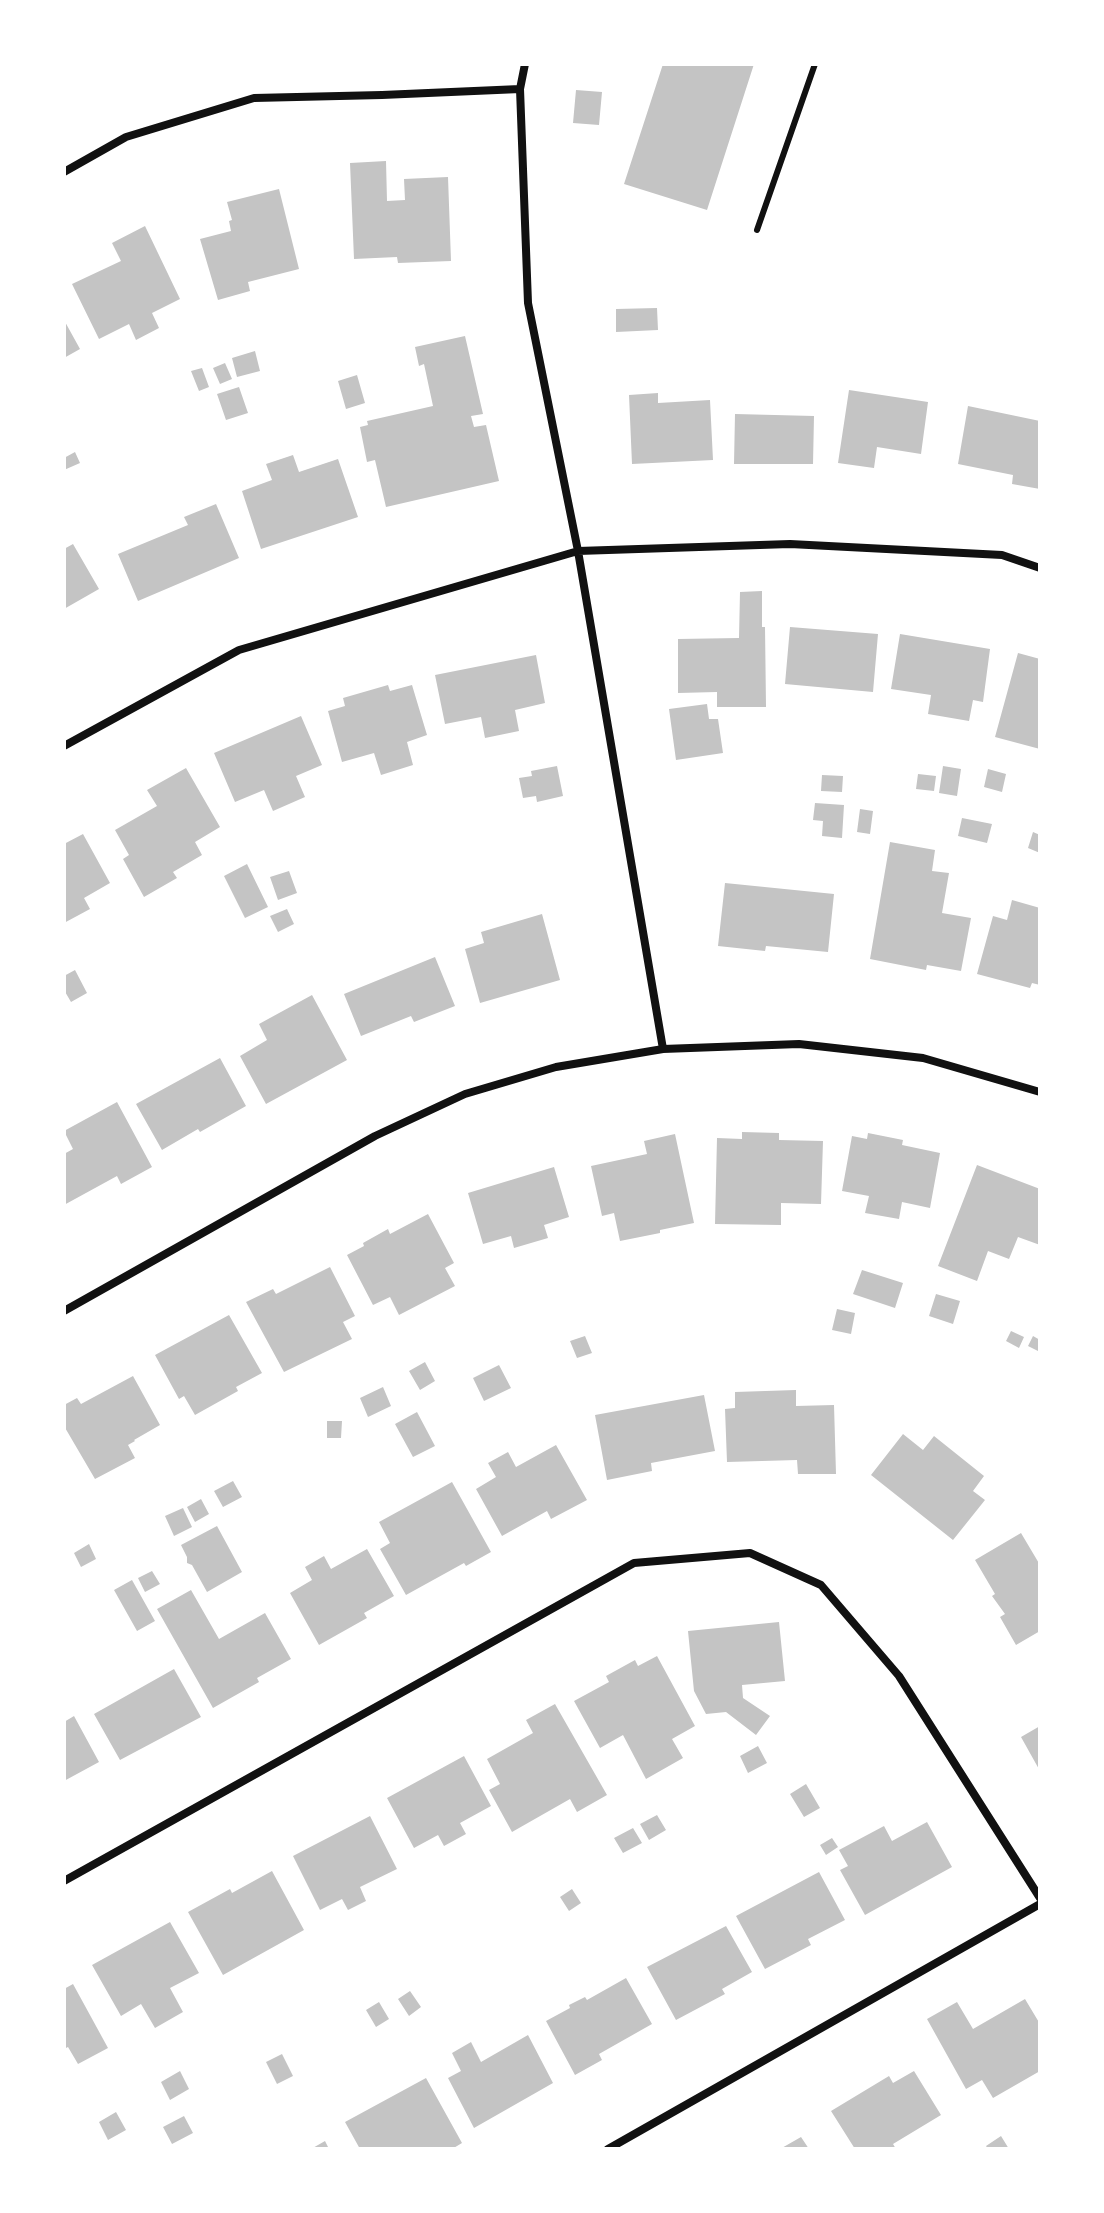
<!DOCTYPE html>
<html>
<head>
<meta charset="utf-8">
<style>
	body { margin:0 }
	#map { position:relative; width:1104px; height:2213px; overflow:hidden; background:#fff; font-family:Bitter,serif }
	canvas { display:block }
	.frame { position:absolute; inset:0; border:66px solid #fff; pointer-events:none }
</style>
</head>
<body>
<div id="map">
<canvas width="1104" height="2213"></canvas>
<div class="frame"></div>
</div>
<script>
const g = document.querySelector('canvas').getContext('2d');
g.lineJoin = 'round';
function paint(path, color) {
  g.fillStyle = color;
  g.fill(path, 'evenodd');
}
function shape(rows) {
  const path = new Path2D();
  for (const r of rows) {
    path.moveTo(r[0], r[1]);
    for (let i = 2; i < r.length; i += 2) path.lineTo(r[i], r[i + 1]);
  }
  return path;
}
function trace(path, color, width, dash) {
  g.strokeStyle = color;
  g.lineWidth = width;
  g.lineCap = dash ? 'butt' : 'round';
  g.setLineDash(dash || []);
  g.stroke(path);
}
const building = shape([
	[663,64,754,64,707,210,624,184],
	[576,90,602,92,599,125,573,123],
	[386,161,387,201,405,200,404,179,448,177,451,261,398,263,397,257,354,259,350,163],
	[279,189,299,269,248,282,250,291,218,300,200,239,231,231,229,221,232,220,227,202],
	[145,226,180,299,152,313,159,328,136,340,129,324,99,339,72,284,121,261,112,243],
	[657,308,658,330,616,332,616,309],
	[64,320,80,349,64,358],
	[465,336,483,414,471,416,474,427,486,425,499,481,386,507,375,460,367,462,360,427,368,425,367,421,433,406,424,364,419,366,415,347],
	[255,351,260,371,237,377,232,358],
	[225,363,232,379,220,384,213,368],
	[202,368,209,387,199,391,191,371],
	[357,375,365,403,346,409,338,381],
	[239,387,248,413,226,420,217,394],
	[849,390,928,402,921,454,877,447,874,468,838,463],
	[658,393,658,403,710,400,713,460,632,464,629,395],
	[968,406,1040,421,1040,489,1012,484,1013,475,958,464],
	[735,414,814,416,813,464,734,464],
	[75,452,80,463,64,470,64,458],
	[293,455,299,472,338,459,358,517,261,549,242,491,272,480,266,464],
	[216,504,239,558,138,601,118,554,188,525,184,517],
	[73,544,99,589,64,609,64,549],
	[762,591,762,627,765,627,766,707,717,707,717,692,678,693,678,639,739,638,740,592],
	[790,627,878,634,873,692,785,684],
	[900,634,990,649,983,702,973,700,969,721,928,714,931,695,891,689],
	[1018,653,1040,659,1040,749,995,737],
	[536,655,545,703,515,710,519,731,485,738,481,717,445,724,435,675],
	[388,685,390,691,412,685,427,735,407,742,413,765,381,775,374,753,342,762,328,711,345,706,343,698],
	[707,704,709,719,718,719,723,753,676,760,669,709],
	[301,716,322,765,296,776,305,797,273,811,264,790,235,802,214,753],
	[557,766,563,796,537,802,536,796,523,798,519,778,532,776,531,771],
	[943,766,961,769,957,796,939,793],
	[186,768,220,827,195,842,202,855,173,872,177,878,144,897,123,859,129,855,115,830,157,806,147,790],
	[988,769,1006,774,1002,792,984,787],
	[918,774,936,776,934,791,916,789],
	[822,775,843,776,842,792,821,791],
	[815,803,844,805,842,838,822,836,823,821,813,820],
	[860,809,873,811,870,834,857,832],
	[962,818,992,824,987,843,958,836],
	[1033,832,1040,835,1040,853,1028,848],
	[83,834,110,883,84,898,90,909,64,923,64,844],
	[890,842,935,850,932,871,949,873,942,913,971,918,961,971,927,965,926,970,870,959],
	[247,864,268,907,245,918,224,876],
	[289,871,297,893,278,900,270,877],
	[725,883,834,894,828,952,766,946,765,951,718,946],
	[1012,900,1040,908,1040,985,1032,983,1030,988,977,974,993,916,1007,920],
	[287,909,294,924,278,932,270,916],
	[542,914,560,980,480,1003,465,949,484,943,481,932],
	[435,957,455,1006,414,1022,411,1016,361,1036,344,994],
	[75,970,87,993,71,1002,64,990,64,976],
	[312,995,347,1060,266,1104,240,1056,267,1040,259,1024],
	[220,1058,246,1106,200,1132,198,1129,162,1150,136,1104],
	[117,1102,152,1167,121,1184,117,1176,64,1205,64,1154,73,1149,64,1131],
	[742,1132,779,1133,779,1140,823,1141,821,1204,781,1203,781,1225,715,1224,717,1138,742,1139],
	[868,1133,903,1140,902,1145,940,1153,930,1208,902,1202,899,1219,865,1213,869,1196,842,1191,852,1136,867,1139],
	[675,1134,694,1223,660,1230,660,1233,620,1241,614,1213,602,1216,591,1166,647,1154,644,1141],
	[977,1165,1040,1189,1040,1245,1018,1237,1009,1259,988,1251,977,1281,938,1266],
	[554,1167,569,1217,544,1225,548,1238,514,1248,511,1236,483,1244,468,1193],
	[428,1214,454,1263,445,1268,455,1286,399,1315,390,1297,373,1305,347,1255,364,1246,363,1243,388,1229,390,1234],
	[330,1267,355,1316,343,1322,352,1339,284,1372,246,1302,273,1289,276,1294],
	[862,1270,903,1283,895,1308,853,1294],
	[936,1294,960,1301,953,1324,929,1316],
	[837,1309,855,1313,851,1334,832,1330],
	[229,1315,262,1373,236,1387,238,1391,195,1415,184,1396,179,1399,155,1355],
	[1011,1331,1024,1337,1019,1348,1006,1341],
	[585,1336,592,1353,577,1358,570,1341],
	[1033,1336,1040,1340,1040,1352,1028,1346],
	[425,1362,435,1381,420,1390,409,1371],
	[499,1365,511,1388,484,1401,473,1378],
	[133,1376,160,1425,134,1440,135,1441,128,1445,135,1458,95,1479,64,1426,64,1405,77,1398,81,1404],
	[383,1387,391,1406,368,1417,360,1398],
	[796,1390,796,1406,834,1405,836,1474,798,1474,797,1460,727,1462,725,1409,735,1408,735,1392],
	[704,1395,715,1451,651,1463,652,1471,607,1480,595,1415],
	[417,1412,435,1446,413,1457,395,1424],
	[327,1421,342,1421,341,1438,327,1438],
	[903,1434,923,1450,934,1436,984,1476,973,1491,985,1500,953,1540,871,1475],
	[556,1445,587,1500,551,1519,547,1511,502,1536,476,1489,496,1477,488,1463,508,1452,516,1467],
	[233,1481,242,1497,223,1507,214,1491],
	[452,1482,491,1552,466,1566,464,1563,406,1595,380,1549,390,1543,379,1522],
	[201,1499,209,1514,195,1522,187,1507],
	[183,1508,192,1527,174,1536,165,1516],
	[217,1526,242,1572,207,1592,192,1565,187,1563,187,1557,181,1545],
	[1021,1533,1040,1565,1040,1631,1016,1645,1000,1617,1005,1614,992,1596,995,1594,975,1560],
	[89,1544,96,1559,81,1567,74,1553],
	[367,1549,394,1596,364,1613,367,1618,319,1645,290,1593,312,1580,305,1567,324,1556,331,1569],
	[152,1571,160,1584,145,1592,138,1578],
	[132,1580,155,1621,137,1631,114,1590],
	[191,1590,219,1639,265,1613,291,1659,257,1678,259,1682,213,1708,157,1609],
	[779,1622,785,1681,742,1685,743,1698,770,1716,756,1735,726,1712,706,1714,694,1691,688,1631],
	[657,1656,695,1726,672,1739,683,1758,646,1779,623,1735,600,1748,574,1701,609,1682,606,1676,635,1660,638,1666],
	[174,1669,201,1717,120,1760,94,1714],
	[555,1704,607,1795,577,1812,570,1799,512,1832,489,1790,500,1784,487,1759,533,1733,526,1720],
	[74,1716,99,1762,64,1781,64,1722],
	[1040,1726,1040,1771,1021,1737],
	[758,1746,767,1763,748,1773,740,1756],
	[464,1756,491,1806,460,1823,466,1834,444,1846,438,1835,414,1848,387,1798],
	[806,1784,820,1808,804,1817,790,1794],
	[657,1815,666,1830,649,1840,640,1824],
	[370,1816,397,1869,360,1887,366,1901,348,1910,342,1899,320,1910,293,1856],
	[927,1822,952,1867,865,1915,840,1870,848,1866,839,1850,884,1826,892,1841],
	[633,1828,642,1843,623,1853,614,1838],
	[832,1838,838,1847,826,1855,820,1845],
	[272,1871,304,1930,223,1975,188,1912,230,1889,232,1893],
	[819,1872,845,1920,808,1939,811,1945,765,1969,736,1916],
	[572,1889,581,1903,569,1911,560,1897],
	[170,1922,199,1973,170,1988,183,2012,155,2028,141,2004,121,2016,92,1965],
	[726,1926,752,1972,722,1989,725,1994,676,2020,647,1967],
	[626,1978,652,2024,599,2054,602,2060,575,2075,546,2021,570,2008,569,2005,585,1997,587,2000],
	[73,1984,108,2048,78,2064,68,2047,64,2049,64,1989],
	[410,1991,421,2007,409,2016,398,1999],
	[1025,1999,1040,2024,1040,2071,993,2098,982,2080,966,2089,927,2019,957,2002,973,2029],
	[379,2002,389,2019,376,2027,366,2010],
	[528,2035,553,2083,474,2128,448,2078,461,2071,452,2053,471,2042,481,2062],
	[282,2054,293,2076,277,2084,266,2062],
	[180,2071,189,2089,170,2100,161,2082],
	[914,2071,941,2115,893,2144,896,2149,855,2149,831,2111,889,2076,893,2083],
	[426,2078,462,2143,452,2149,360,2149,345,2122],
	[116,2112,126,2130,108,2140,99,2122],
	[184,2116,193,2133,172,2144,163,2127],
	[1001,2136,1009,2149,988,2149,986,2146],
	[801,2137,809,2149,780,2149],
	[325,2141,329,2149,311,2149]
]);
const service = shape([
	[757,230,815,64]
]);
const minor = shape([
	[525,64,520,89,528,303,578,551,663,1049],
	[64,172,126,137,254,98,382,95,520,89],
	[64,746,239,650,578,551,790,544,1002,555,1040,568],
	[64,1311,375,1136,465,1094,556,1067,663,1049,799,1044,923,1058,1040,1092],
	[64,1881,634,1563,750,1553,821,1585,899,1676,1040,1898],
	[608,2149,1040,1904]
]);
paint(building, '#c4c4c4');
trace(service, '#111', 6);
trace(minor, '#111', 8);
</script>
</body>
</html>
